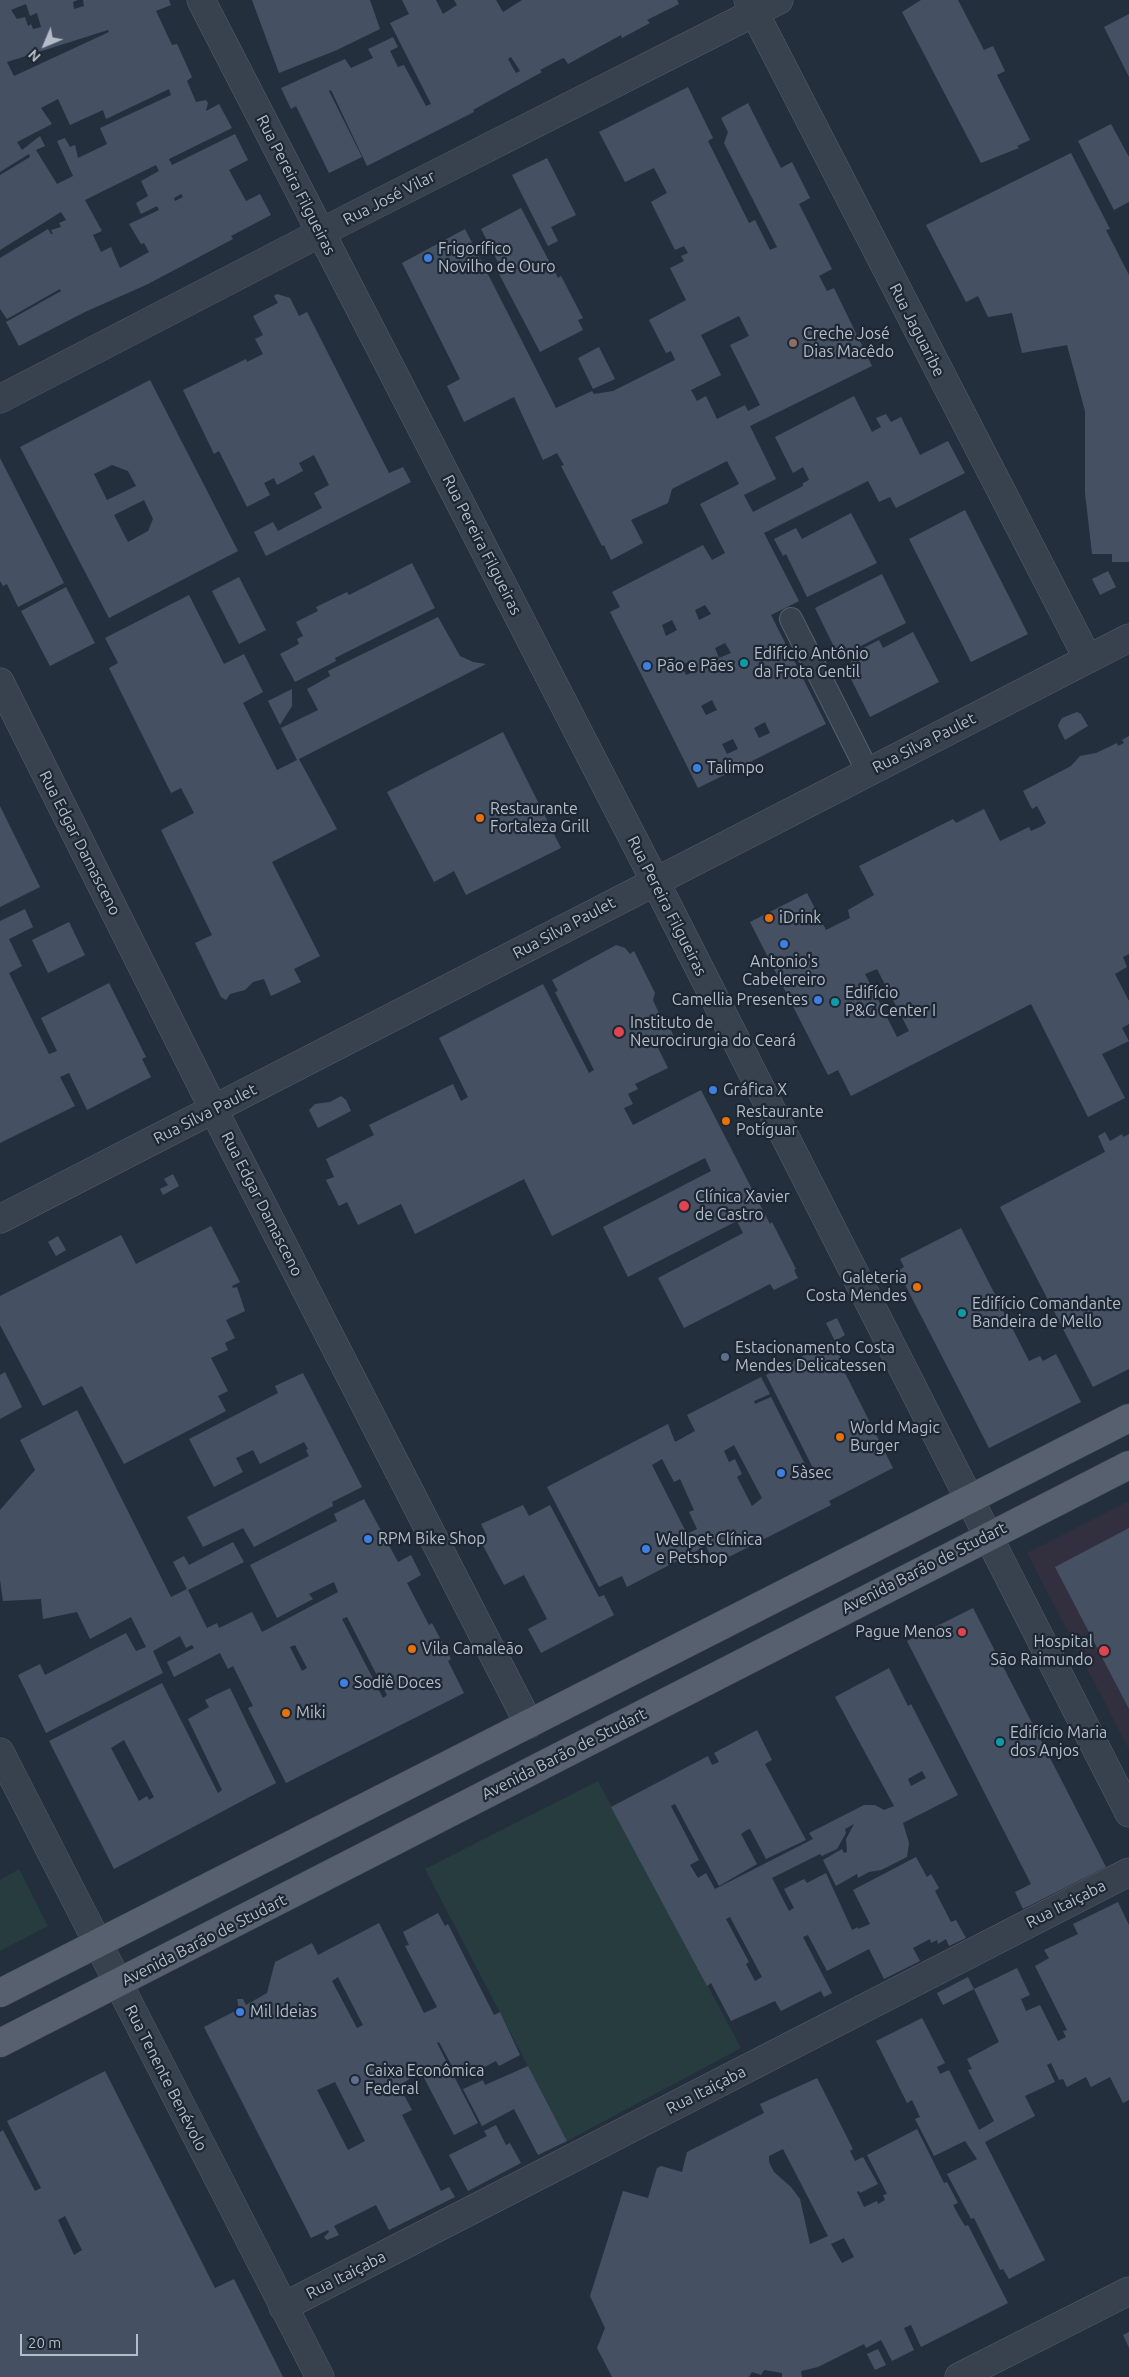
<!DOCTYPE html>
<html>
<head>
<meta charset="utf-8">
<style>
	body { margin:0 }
	#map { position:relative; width:1129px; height:2377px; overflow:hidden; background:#242f3e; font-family:Ubuntu,sans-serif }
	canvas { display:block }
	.north { position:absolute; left:20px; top:20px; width:50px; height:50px; -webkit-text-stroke:4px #1d2633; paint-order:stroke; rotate:225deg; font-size:14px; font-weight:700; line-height:20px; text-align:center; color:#b4bcc9 }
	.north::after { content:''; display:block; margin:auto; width:18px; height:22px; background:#b4bcc9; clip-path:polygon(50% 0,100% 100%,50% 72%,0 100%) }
	.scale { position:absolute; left:20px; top:2334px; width:118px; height:22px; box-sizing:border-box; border:2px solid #b4bcc9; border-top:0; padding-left:6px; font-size:15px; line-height:18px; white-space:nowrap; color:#b4bcc9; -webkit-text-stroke:4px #1d2633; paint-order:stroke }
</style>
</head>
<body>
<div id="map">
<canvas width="1129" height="2377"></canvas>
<div class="north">N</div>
<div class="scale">20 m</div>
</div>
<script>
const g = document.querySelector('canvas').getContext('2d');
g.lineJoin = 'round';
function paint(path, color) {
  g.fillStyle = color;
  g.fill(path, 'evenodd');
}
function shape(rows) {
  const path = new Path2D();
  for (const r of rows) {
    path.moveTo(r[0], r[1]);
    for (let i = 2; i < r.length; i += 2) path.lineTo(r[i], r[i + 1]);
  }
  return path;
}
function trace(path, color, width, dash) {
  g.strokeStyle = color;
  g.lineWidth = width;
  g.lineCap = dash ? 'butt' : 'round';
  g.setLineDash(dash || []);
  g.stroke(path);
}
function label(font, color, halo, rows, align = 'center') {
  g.font = font + ' Ubuntu,sans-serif';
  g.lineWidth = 4.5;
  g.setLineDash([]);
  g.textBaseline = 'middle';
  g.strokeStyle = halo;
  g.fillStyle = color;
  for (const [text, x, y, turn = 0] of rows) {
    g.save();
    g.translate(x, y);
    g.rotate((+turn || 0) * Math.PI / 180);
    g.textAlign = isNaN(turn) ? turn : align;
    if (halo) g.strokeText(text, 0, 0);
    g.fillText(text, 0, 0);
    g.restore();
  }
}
const medical = shape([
	[1129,1501,1129,1749,1027,1553]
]);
const green = shape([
	[598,1781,741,2048,567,2141,425,1869],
	[19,1869,48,1926,0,1951,0,1880]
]);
const building = shape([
	[0,0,78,0,73,2,74,9,84,6,83,0,169,0,171,5,156,11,172,45,177,44,192,77,187,81,196,102,206,100,208,103,206,111,219,104,232,128,169,159,172,165,235,134,248,160,229,170,246,201,260,194,271,215,231,236,233,239,148,284,85,312,19,346,6,322,61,291,60,289,7,319,0,309,0,258,48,229,51,234,53,234,51,230,61,227,59,223,66,220,61,212,0,250,0,175,30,157,29,154,0,172],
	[26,4,30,16,37,13,41,27,33,29,31,24,28,26,25,17,17,19,11,10],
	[108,30,109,32,14,76,7,62],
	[169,89,171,95,100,128,107,144,78,158,75,145,70,147,65,138,57,141,73,176,57,184,36,150,45,146,40,136,22,150,17,142,52,124,41,108,58,99,70,125,103,110,106,119],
	[156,165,159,171,141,181,148,196,136,203,141,214,157,206,159,210,129,224,141,244,144,243,149,252,120,268,111,247,101,252,93,235,102,231,85,200],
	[181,194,183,197,175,201,174,198],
	[252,0,370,0,380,29,337,50,279,73],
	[402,0,436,0,443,14,457,5,454,0,496,0,503,12,522,0,677,0,679,4,647,20,650,23,622,38,621,35,568,64,564,58,561,59,540,70,542,72,473,110,474,112,367,166,331,90,329,91,362,157,329,173,296,106,291,109,281,88,345,59,351,68,373,58,368,49,393,37,398,47,390,51,398,67,404,65,426,106,431,104,390,23,409,14],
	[511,57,520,71,516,73,508,59],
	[921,0,958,0,984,50,993,46,1005,71,997,75,1030,140,1017,146,1019,148,981,163,902,12],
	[1129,14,1129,77,1104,27],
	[688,87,713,138,708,141,749,223,755,220,770,250,777,247,724,143,728,132,721,118,748,103,781,168,792,162,810,198,799,204,832,269,819,276,827,291,834,288,872,366,750,426,776,479,744,495,753,512,803,486,803,483,809,480,803,467,793,473,775,437,854,396,872,432,881,427,876,418,886,414,891,422,901,417,920,455,948,441,965,473,896,508,890,497,879,502,868,481,764,533,799,601,771,615,826,724,698,788,610,612,620,607,612,592,703,545,712,560,725,553,700,504,739,484,727,461,672,489,668,503,631,520,643,543,611,560,604,545,602,546,561,466,564,465,557,453,543,460,514,397,464,422,447,386,460,379,402,263,465,229,556,408,592,391,594,394,613,391,675,360,671,351,666,353,649,320,686,300,670,268,684,261,681,256,688,253,684,246,675,250,651,202,667,193,654,168,625,182,599,132],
	[739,316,749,336,730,345,760,405,748,411,745,405,717,419,706,396,697,401,691,390,721,375,701,335],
	[705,605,711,614,699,620,695,610],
	[672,620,677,630,666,636,662,625],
	[725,643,731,653,719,658,715,648],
	[693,660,698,670,686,675,682,665],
	[712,700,717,710,706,715,701,706],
	[765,722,770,733,759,738,754,728],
	[733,739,738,749,727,754,722,744],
	[1111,124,1129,157,1129,202,1114,210,1078,141],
	[1071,153,1110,229,1106,230,1129,275,1129,562,1112,562,1112,554,1092,554,1085,493,1085,411,1067,345,1022,353,1012,313,988,317,978,296,966,302,926,225],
	[547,158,576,215,551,227,558,241,548,246,512,175],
	[521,208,558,278,561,276,583,318,578,320,583,330,540,352,498,272,502,270,481,229],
	[277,294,290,298,299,316,307,312,389,473,403,467,411,482,266,556,254,532,273,522,278,531,322,508,314,493,329,485,314,455,299,463,303,471,277,485,274,478,264,483,270,495,247,507,219,451,214,454,183,390,246,359,247,362,263,354,255,339,263,335,253,316,278,303,274,296],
	[599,347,615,379,593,389,578,358],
	[150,380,238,551,109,618,20,447],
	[112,465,128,471,136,486,107,500,94,474],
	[144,500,153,519,148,531,128,542,114,515],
	[0,458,64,583,18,607,7,584,3,586,0,581],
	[965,510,1028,634,971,662,909,539],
	[851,513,877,563,807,597,786,554,783,556,774,539,796,528,802,539],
	[412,563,435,608,335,658,336,661,295,682,280,654,299,644,297,639,303,636,296,622,318,611,316,607,347,592,349,595],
	[1108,571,1116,587,1100,595,1092,579],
	[882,574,906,623,839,657,815,608],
	[239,577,266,630,239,644,212,591],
	[66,587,95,643,50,666,21,611],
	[189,595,224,664,244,654,263,692,243,703,277,770,297,760,281,728,318,710,307,689,330,676,328,671,438,617,460,656,473,662,486,664,299,759,337,829,272,862,320,956,294,969,301,982,271,996,264,979,253,982,245,990,230,994,226,1000,221,997,195,943,212,935,161,830,194,813,181,788,171,793,109,668,118,663,105,638],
	[913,632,939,682,870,717,845,667,852,664,848,656,879,640,883,648],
	[292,689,292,706,280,725,268,701],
	[1077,712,1081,714,1088,726,1065,740,1058,726,1059,723,1062,718],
	[503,732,561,848,466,895,454,871,434,882,387,792],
	[1129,736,1129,954,1123,957,1127,967,1115,974,1129,1001,1129,1024,1122,1028,1129,1041,1102,1054,1125,1098,1088,1117,1031,1004,851,1096,838,1070,828,1075,750,922,807,893,826,930,850,918,848,910,874,895,859,866,953,819,956,823,984,809,1000,841,1029,827,1031,831,1042,826,1046,823,1037,806,1032,809,1023,791,1071,766,1080,756,1096,753,1117,743,1118,746,1124,743,1122,740],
	[877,969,909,1031,897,1037,865,974],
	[0,806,40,887,0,907],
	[25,909,33,927,9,939,22,966,9,973,49,1054,57,1051,41,1018,109,983,146,1057,142,1059,151,1077,87,1110,69,1073,60,1077,75,1106,0,1143,0,921],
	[69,922,85,955,48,973,32,940],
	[616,945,625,948,630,954,634,951,655,993,653,1000,662,1020,666,1018,674,1037,657,1046,668,1068,635,1084,638,1089,628,1094,633,1104,624,1108,633,1125,701,1090,770,1224,772,1222,796,1269,794,1270,798,1278,774,1290,770,1284,684,1328,658,1278,743,1233,737,1221,628,1277,603,1227,711,1171,705,1158,552,1236,524,1179,415,1234,401,1204,358,1225,347,1202,339,1206,326,1180,334,1177,326,1159,374,1135,369,1125,453,1084,461,1101,468,1097,439,1038,543,984,589,1073,594,1070,555,992,558,991,552,980],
	[341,1096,346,1100,351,1111,318,1128,309,1110,315,1104,330,1102],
	[1105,1132,1110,1141,1122,1134,1123,1137,1129,1134,1129,1369,1093,1387,1000,1207,1105,1152,1098,1136],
	[173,1174,179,1186,163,1195,160,1189,168,1185,164,1179],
	[211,1226,240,1282,232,1286,233,1288,237,1287,245,1311,226,1320,235,1338,225,1343,228,1350,211,1358,228,1391,218,1396,226,1411,124,1464,82,1386,43,1406,0,1325,0,1296,121,1235,136,1264],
	[961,1228,1029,1361,1040,1356,1043,1361,1056,1354,1081,1402,989,1448,898,1271,904,1267,900,1259],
	[58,1236,66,1250,56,1256,48,1242],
	[837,1318,845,1335,835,1341,826,1323],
	[832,1341,845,1366,842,1367,893,1468,829,1501,831,1505,715,1564,706,1546,627,1587,622,1576,599,1587,547,1487,668,1424,675,1442,695,1431,687,1415,761,1377,770,1394,754,1401,755,1404,771,1397,810,1474,815,1472,766,1375],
	[734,1445,762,1498,752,1506,737,1477,742,1474,735,1459,729,1462,724,1451],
	[662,1459,674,1482,680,1479,694,1510,689,1512,697,1529,687,1534,652,1465],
	[5,1372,22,1407,0,1419,0,1375],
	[303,1373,362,1487,332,1502,333,1506,254,1547,243,1528,203,1547,187,1517,309,1456,306,1450,308,1449,304,1442,260,1464,253,1450,236,1458,243,1472,214,1487,189,1439,278,1393,275,1386],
	[77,1410,171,1597,187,1589,173,1562,184,1556,189,1565,233,1542,244,1562,188,1590,207,1628,217,1623,219,1628,252,1612,262,1632,338,1592,334,1582,309,1594,313,1599,277,1618,250,1565,337,1521,334,1514,364,1499,398,1562,411,1555,421,1575,407,1583,429,1625,432,1623,451,1659,448,1661,464,1693,286,1783,248,1708,253,1706,233,1666,228,1669,220,1653,174,1677,167,1662,194,1648,192,1645,186,1648,180,1636,153,1651,163,1673,46,1733,18,1675,40,1664,45,1675,126,1633,136,1651,146,1647,131,1617,90,1639,77,1612,43,1619,41,1599,3,1601,0,1580,0,1510,35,1470,20,1440],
	[347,1617,387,1695,383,1698,342,1619],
	[295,1645,307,1668,302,1671,290,1647],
	[523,1505,529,1516,550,1505,599,1597,604,1595,614,1615,541,1653,528,1629,547,1619,524,1575,504,1585,480,1540,487,1536,481,1524],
	[1129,1528,1129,1709,1055,1567],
	[973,1608,1106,1867,1023,1909,1015,1892,1031,1884,907,1641],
	[889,1668,908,1706,911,1704,958,1795,903,1823,909,1843,907,1857,881,1870,869,1872,858,1878,857,1874,836,1886,823,1860,842,1849,844,1853,847,1852,846,1839,854,1824,845,1829,846,1833,837,1849,822,1856,820,1854,772,1878,789,1911,794,1908,784,1889,804,1879,807,1883,826,1873,852,1930,858,1927,858,1929,870,1924,853,1890,916,1857,927,1877,931,1874,939,1888,935,1891,951,1922,956,1920,966,1938,949,1946,946,1939,938,1944,937,1940,931,1943,930,1939,913,1948,920,1961,884,1979,869,1949,827,1971,808,1935,803,1937,832,1993,824,1997,821,1991,781,2011,775,2001,731,2021,711,1983,707,1986,611,1807,708,1756,712,1765,719,1762,714,1753,757,1730,772,1760,765,1764,806,1840,766,1859,750,1829,747,1830,741,1834,757,1864,719,1886,675,1804,671,1806,699,1860,690,1865,698,1878,706,1873,715,1889,813,1839,809,1833,864,1805,875,1805,884,1810,894,1806,835,1697],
	[922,1771,926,1778,911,1786,908,1779],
	[730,1917,762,1977,755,1981,746,1964,749,1962,726,1919],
	[162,1683,218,1793,222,1790,188,1719,209,1707,205,1700,230,1688,276,1783,114,1869,49,1741],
	[124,1740,154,1797,149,1800,147,1796,139,1801,111,1748],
	[1118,1902,1129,1925,1129,2100,1123,2103,1110,2077,1091,2087,1086,2077,1067,2087,1063,2079,1059,2080,1051,2063,1047,2065,1055,2082,1025,2096,1035,2116,985,2142,1045,2260,1009,2279,1003,2269,1000,2270,974,2218,971,2219,947,2174,977,2159,965,2141,934,2156,915,2119,920,2117,912,2100,907,2103,876,2041,922,2018,945,2063,937,2067,940,2074,949,2070,979,2130,994,2121,968,2070,972,2069,967,2059,999,2042,974,1989,943,2005,937,1993,968,1977,974,1989,1017,1968,1030,1995,1021,1999,1026,2011,1040,2005,1058,2041,1066,2037,1063,2031,1067,2030,1035,1966,1049,1958,1044,1950,1078,1934,1073,1924],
	[438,1913,445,1926,448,1924,494,2015,500,2012,520,2055,499,2066,496,2061,473,2073,469,2063,454,2070,439,2042,437,2043,478,2123,454,2135,421,2072,403,2083,406,2091,403,2093,412,2110,402,2115,441,2191,449,2187,455,2197,389,2230,376,2205,334,2226,339,2235,327,2240,324,2237,329,2232,328,2230,311,2238,204,2027,239,2009,237,1999,243,1999,246,2005,267,1993,275,1962,312,1943,318,1955,379,1923,424,2013,437,2007,405,1946,409,1945,403,1932],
	[338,1977,363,2025,357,2028,332,1981],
	[335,2082,365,2141,348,2150,317,2090],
	[528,2066,567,2141,538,2155,514,2109,482,2126,463,2089,483,2080,485,2085],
	[105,2071,215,2288,234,2279,283,2377,0,2377,0,2132,3,2130,35,2191,41,2188,7,2121],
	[65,2216,82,2250,74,2255,58,2220],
	[817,2078,853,2149,850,2151,855,2161,863,2157,878,2184,860,2193,859,2191,857,2192,864,2207,877,2201,878,2204,885,2200,883,2195,887,2194,867,2155,917,2129,944,2183,947,2182,958,2203,953,2205,959,2216,965,2226,968,2225,1008,2303,921,2347,911,2325,904,2328,914,2350,892,2361,881,2340,866,2348,864,2344,818,2367,801,2371,802,2377,782,2377,782,2373,764,2370,761,2375,752,2372,749,2377,612,2377,597,2348,605,2328,590,2296,623,2191,648,2198,657,2168,661,2166,682,2172,687,2152,764,2113,760,2104],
	[783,2149,828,2236,810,2244,800,2199,791,2187,774,2172,769,2162,769,2156],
	[844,2238,854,2257,842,2263,831,2244],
	[496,2125,506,2145,510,2143,521,2163,468,2191,449,2155,487,2136,484,2131],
	[1129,2332,1129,2348,1123,2335],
	[878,2349,886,2365,875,2370,867,2354]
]);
const service = shape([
	[791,619,868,772]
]);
const minor = shape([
	[748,0,1088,659],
	[0,399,355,215,779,0],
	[0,682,229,1140,529,1724],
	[0,1219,1129,638],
	[283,2307,1129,1872]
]);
const tertiary = shape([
	[201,0,655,881,1129,1813],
	[0,1752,320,2377],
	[959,2377,1129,2291]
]);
const primary = shape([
	[0,1993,1129,1418],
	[0,2043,1129,1465]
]);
const markers = [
	[428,258,5,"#3f7fe0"],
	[793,343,5,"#8d6e63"],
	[744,663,5,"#0f9aa8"],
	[647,666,5,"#3f7fe0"],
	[697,768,5,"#3f7fe0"],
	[480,818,5,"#e8710a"],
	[769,918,5,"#e8710a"],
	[784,944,5,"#3f7fe0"],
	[818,1000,5,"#3f7fe0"],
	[835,1002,5,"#0f9aa8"],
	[619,1032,6,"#e0444e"],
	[713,1090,5,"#3f7fe0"],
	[726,1121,5,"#e8710a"],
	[684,1206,6,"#e0444e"],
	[917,1287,5,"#e8710a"],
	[962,1313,5,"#0f9aa8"],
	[725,1357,5,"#5c6f8a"],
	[840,1437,5,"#e8710a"],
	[781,1473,5,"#3f7fe0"],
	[368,1539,5,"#3f7fe0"],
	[646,1549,5,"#3f7fe0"],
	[962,1632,5,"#e0444e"],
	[412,1649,5,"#e8710a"],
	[1104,1651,6,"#e0444e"],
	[344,1683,5,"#3f7fe0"],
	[286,1713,5,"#e8710a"],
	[1000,1742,5,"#0f9aa8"],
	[240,2012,5,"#3f7fe0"],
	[355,2080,5,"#5c6f8a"]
];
const streetNames = [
	["Rua Pereira Filgueiras",296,185,63],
	["Rua José Vilar",389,198,-27],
	["Rua Jaguaribe",917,330,63],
	["Rua Pereira Filgueiras",482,545,63],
	["Rua Silva Paulet",924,743,-27],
	["Rua Edgar Damasceno",80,843,63],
	["Rua Pereira Filgueiras",667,906,63],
	["Rua Silva Paulet",564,928,-28],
	["Rua Silva Paulet",205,1114,-27],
	["Rua Edgar Damasceno",262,1204,63],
	["Avenida Barão de Studart",924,1568,-27],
	["Avenida Barão de Studart",564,1754,-27],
	["Rua Itaiçaba",1066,1904,-27],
	["Avenida Barão de Studart",204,1940,-27],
	["Rua Tenente Benévolo",166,2078,63],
	["Rua Itaiçaba",706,2090,-27],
	["Rua Itaiçaba",346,2275,-27]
];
const poiNames = [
	["Frigorífico",438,249],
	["Novilho de Ouro",438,267],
	["Creche José",803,334],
	["Dias Macêdo",803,352],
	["Edifício Antônio",754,654],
	["da Frota Gentil",754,672],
	["Pão e Pães",657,666],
	["Talimpo",707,768],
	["Restaurante",490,809],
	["Fortaleza Grill",490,827],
	["iDrink",779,918],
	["Antonio's",784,962,"center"],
	["Cabelereiro",784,980,"center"],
	["Edifício",845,993],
	["P&G Center I",845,1011],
	["Camellia Presentes",808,1000,"right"],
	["Instituto de",630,1023],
	["Neurocirurgia do Ceará",630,1041],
	["Gráfica X",723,1090],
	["Restaurante",736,1112],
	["Potíguar",736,1130],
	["Clínica Xavier",695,1197],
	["de Castro",695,1215],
	["Galeteria",907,1278,"right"],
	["Costa Mendes",907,1296,"right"],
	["Edifício Comandante",972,1304],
	["Bandeira de Mello",972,1322],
	["Estacionamento Costa",735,1348],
	["Mendes Delicatessen",735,1366],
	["World Magic",850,1428],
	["Burger",850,1446],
	["5àsec",791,1473],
	["RPM Bike Shop",378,1539],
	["Wellpet Clínica",656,1540],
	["e Petshop",656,1558],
	["Pague Menos",952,1632,"right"],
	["Hospital",1093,1642,"right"],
	["São Raimundo",1093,1660,"right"],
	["Vila Camaleão",422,1649],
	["Sodiê Doces",354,1683],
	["Miki",296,1713],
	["Edifício Maria",1010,1733],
	["dos Anjos",1010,1751],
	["Mil Ideias",250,2012],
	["Caixa Econômica",365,2071],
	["Federal",365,2089]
];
paint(medical, '#32303f');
paint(green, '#263c3f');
paint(building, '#455162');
trace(service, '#565f6c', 24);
trace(minor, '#565f6c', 29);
trace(tertiary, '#565f6c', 29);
trace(primary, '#414a57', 29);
trace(service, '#38414e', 22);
trace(minor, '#38414e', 28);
trace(tertiary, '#38414e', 28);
trace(primary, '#56606e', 28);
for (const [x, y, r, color] of markers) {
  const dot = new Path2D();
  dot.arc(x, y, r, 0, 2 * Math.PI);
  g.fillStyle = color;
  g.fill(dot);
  trace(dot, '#1d2633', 2);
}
label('16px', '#b4bcc9', '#1d2633', streetNames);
label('16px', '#b4bcc9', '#1d2633', poiNames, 'left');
</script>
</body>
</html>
